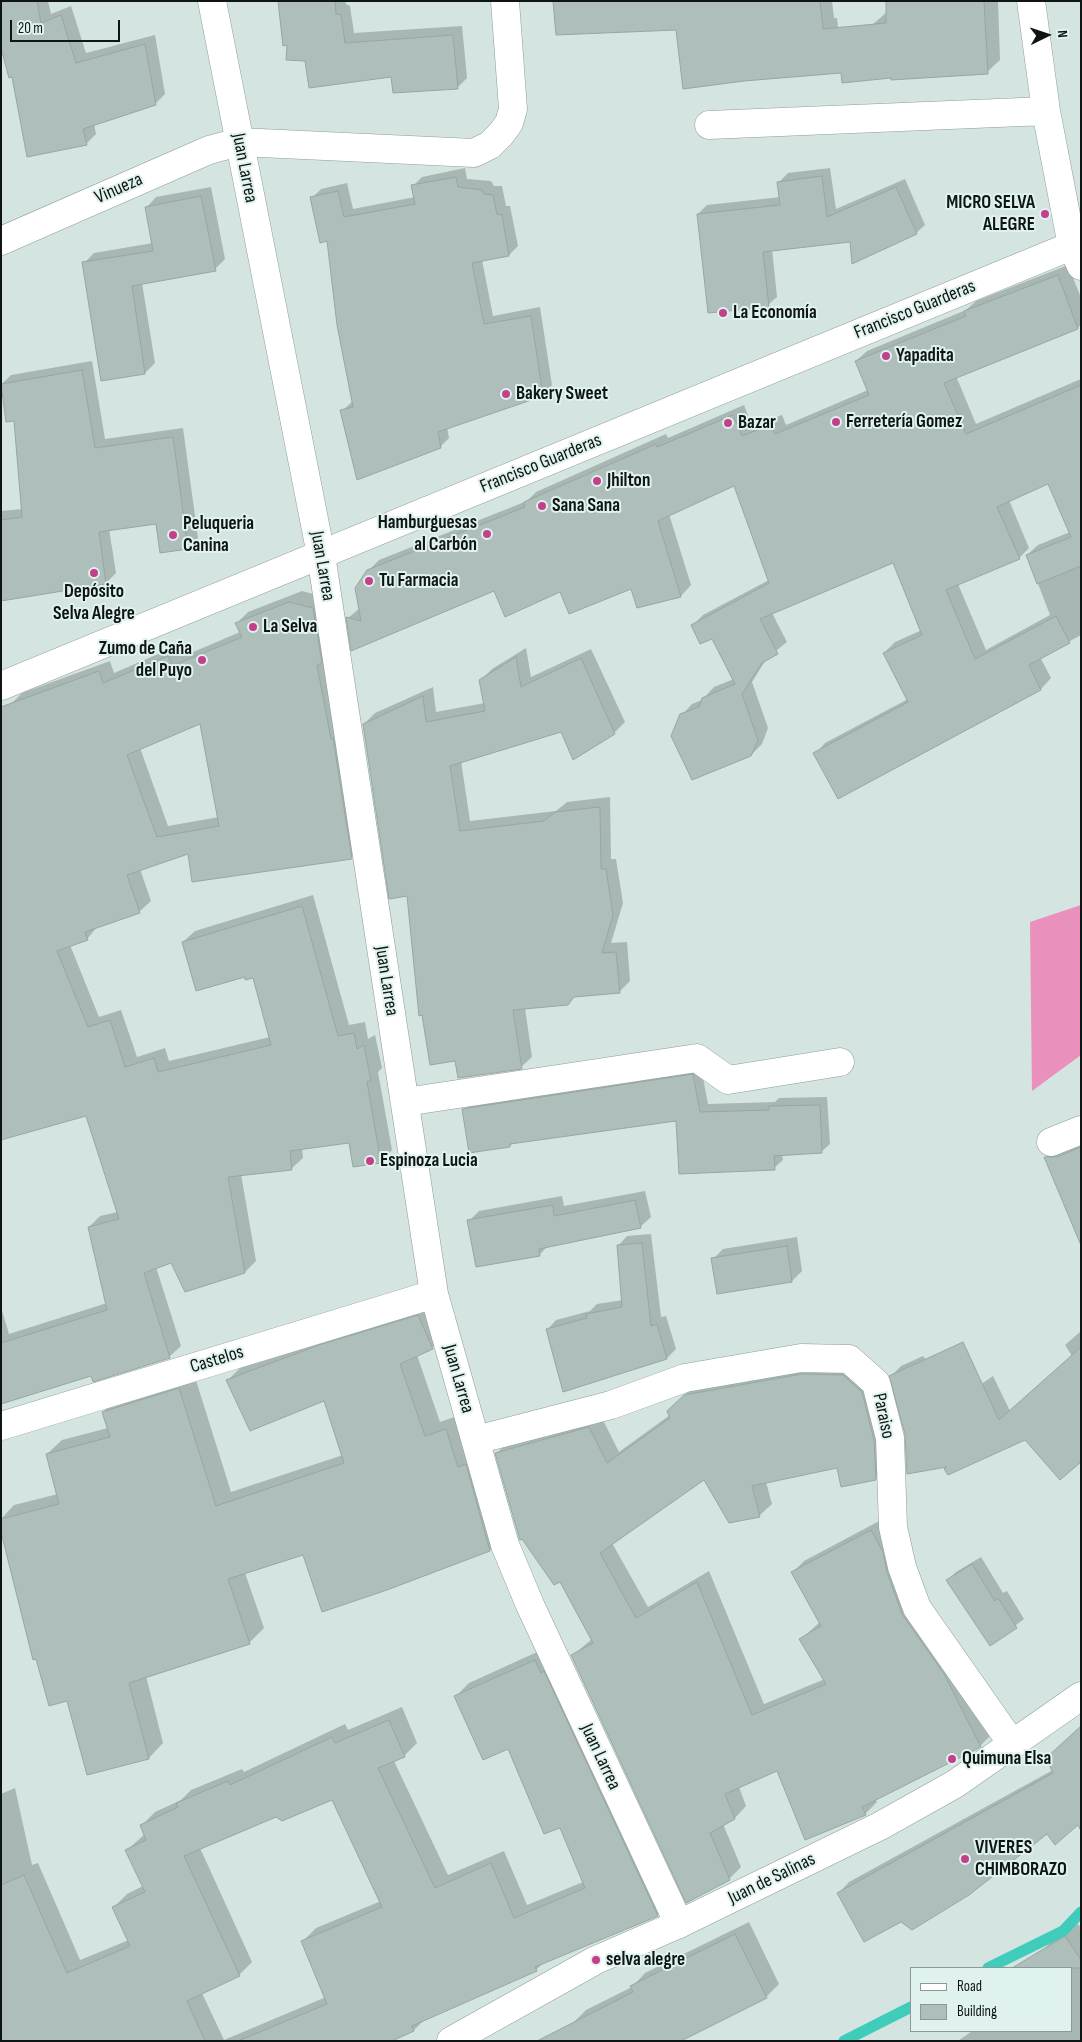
<!DOCTYPE html>
<html>
<head>
<meta charset="utf-8">
<style>
	body { margin:0 }
	#map { position:relative; width:1082px; height:2042px; overflow:hidden; background:#d3e4e1; font-family:"Sofia Sans Condensed",sans-serif }
	canvas { display:block }
	.frame { position:absolute; inset:0; border:2px solid #0f1514; pointer-events:none }
	.legend { position:absolute; left:910px; top:1967px; width:162px; height:65px; box-sizing:border-box; background:#e0f2ee; border:1px solid #8c9a97; margin:0; padding:6px 9px; list-style:none; font-size:15px; color:#0f1514 }
	.legend li { display:flex; align-items:center; gap:10px; height:25px }
	.legend b { width:25px; border:1px solid #8c9a97 }
	.north { position:absolute; left:1022px; top:10px; width:50px; height:50px; -webkit-text-stroke:4px #e0f2ee; paint-order:stroke; rotate:86deg; font-size:14px; font-weight:700; line-height:20px; text-align:center; color:#0f1514 }
	.north::after { content:''; display:block; margin:auto; width:18px; height:22px; background:#0f1514; clip-path:polygon(50% 0,100% 100%,50% 72%,0 100%) }
	.scale { position:absolute; left:10px; top:20px; width:110px; height:22px; box-sizing:border-box; border:2px solid #0f1514; border-top:0; padding-left:6px; font-size:15px; line-height:18px; white-space:nowrap; color:#0f1514; -webkit-text-stroke:4px #e0f2ee; paint-order:stroke }
</style>
</head>
<body>
<div id="map">
<canvas width="1082" height="2042"></canvas>
<div class="frame"></div>
<ul class="legend">
<li><b style="height:6px;background:#fff"></b>Road</li>
<li><b style="height:14px;background:#adbebb"></b>Building</li>
</ul>
<div class="north">N</div>
<div class="scale">20 m</div>
</div>
<script>
const g = document.querySelector('canvas').getContext('2d');
g.lineJoin = 'round';
function paint(path, color) {
  g.fillStyle = color;
  g.fill(path, 'evenodd');
}
function shape(rows) {
  const path = new Path2D();
  for (const r of rows) {
    path.moveTo(r[0], r[1]);
    for (let i = 2; i < r.length; i += 2) path.lineTo(r[i], r[i + 1]);
  }
  return path;
}
function trace(path, color, width, dash) {
  g.strokeStyle = color;
  g.lineWidth = width;
  g.lineCap = dash ? 'butt' : 'round';
  g.setLineDash(dash || []);
  g.stroke(path);
}
function label(font, color, halo, rows, align = 'center') {
  g.font = font + ' "Sofia Sans Condensed",sans-serif';
  g.lineWidth = 4;
  g.setLineDash([]);
  g.textBaseline = 'middle';
  g.strokeStyle = halo;
  g.fillStyle = color;
  for (const [text, x, y, turn = 0] of rows) {
    g.save();
    g.translate(x, y);
    g.rotate((+turn || 0) * Math.PI / 180);
    g.textAlign = isNaN(turn) ? turn : align;
    if (halo) g.strokeText(text, 0, 0);
    g.fillText(text, 0, 0);
    g.restore();
  }
}
const forest = shape([
	[1081,905,1081,1055,1032,1091,1030,922]
]);
const shadow = shape([
	[1,1,48,1,51,14,71,6,86,53,155,35,165,94,155,104,94,124,96,134,86,144],
	[279,1,346,1,346,4,350,6,354,33,462,26,467,78,457,88,306,60,288,44],
	[555,1,832,1,834,18,837,18,842,60,677,28],
	[887,1,998,1,1000,60,987,72,872,25,887,12],
	[465,168,467,179,491,181,494,186,502,186,506,206,510,206,518,246,509,255,482,260,493,316,540,307,552,385,543,395,447,427,449,438,440,447,342,411,353,401,328,240,312,198,321,189,347,183,353,209,415,197,413,186,422,177],
	[830,168,836,209,905,179,925,225,916,233,772,249,777,297,768,305,698,214,707,205,781,197,779,182,788,173],
	[211,187,225,259,215,269,142,283,155,363,145,373,84,263,94,253,153,243,146,208,156,197],
	[1068,265,1081,298,1081,324,1078,328,956,376,976,424,1081,379,1081,635,1040,657,1051,678,1041,689,838,798,815,754,825,743,908,699,884,653,895,642,922,630,894,562,772,613,787,642,767,658,752,682,768,728,762,744,751,755,682,715,692,704,702,700,714,687,734,679,713,638,692,626,703,615,769,580,735,484,669,514,691,585,681,596,637,607,632,588,561,591,495,589,352,649,348,618,360,608,368,571,379,560,527,501,536,492,666,434,668,438,744,405,752,426,782,415,786,425,868,390,856,361,867,351,966,310,976,301],
	[1049,483,1070,532,1038,545,1027,555,1050,615,986,650,958,584,1019,558,1029,548,1009,500],
	[92,361,105,439,183,428,198,538,188,548,161,551,157,523,109,529,116,573,106,583,1,599,1,511,23,509,15,420,1,385,11,375],
	[302,591,324,597,362,846,351,857,189,852,140,869,151,901,139,912,98,926,87,939,70,945,99,1017,121,1010,137,1057,165,1048,169,1061,270,1037,254,976,246,975,183,942,195,931,313,895,349,1025,365,1022,368,1039,375,1035,382,1068,378,1072,392,1150,380,1162,350,1141,302,1148,303,1158,291,1169,241,1174,256,1261,245,1272,172,1261,156,1267,181,1346,169,1357,92,1375,1,1404,1,1307,9,1334,107,1303,89,1227,100,1216,118,1212,87,1114,1,1139,1,707,12,703,22,693,110,661,114,673,179,645,184,656,240,632,236,624,248,612],
	[201,722,219,817,168,826,140,748],
	[526,648,531,677,591,649,625,722,614,733,562,730,461,761,470,821,556,811,567,802,610,797,611,859,616,859,623,903,611,943,627,942,630,981,619,992,575,996,568,1004,525,1008,532,1057,521,1067,456,1060,408,895,364,724,375,713,433,687,436,712,485,703,481,680,492,669],
	[701,1067,708,1104,775,1102,779,1098,827,1097,830,1144,821,1152,782,1154,783,1160,774,1168,677,1120,513,1143,510,1146,464,1110,472,1101],
	[1081,1141,1081,1242,1046,1157,1056,1147],
	[645,1191,651,1217,640,1227,548,1246,540,1254,469,1221,479,1211,562,1196,564,1206],
	[651,1234,661,1317,666,1316,676,1349,667,1358,547,1330,556,1320,590,1311,597,1304,623,1300,618,1246,627,1236],
	[797,1237,802,1271,792,1281,718,1293,713,1259,723,1249],
	[432,1301,447,1333,432,1348,417,1355,440,1422,460,1415,505,1535,490,1550,387,1589,304,1553,245,1573,264,1628,249,1643,146,1676,163,1743,149,1758,68,1699,1,1527,1,1519,14,1505,58,1494,47,1454,62,1440,108,1428,103,1412,118,1397,194,1374,231,1492,343,1455,324,1399,227,1381,242,1366],
	[1081,1331,1081,1460,1025,1438,951,1465,906,1434,891,1376,901,1366,923,1356,958,1400,993,1376,1010,1411,1072,1356,1065,1345],
	[815,1362,874,1380,887,1467,875,1479,838,1467,766,1482,772,1504,760,1515,730,1522,704,1478,612,1543,648,1607,709,1571,764,1704,825,1679,801,1639,820,1622,793,1572,804,1561,883,1519,992,1734,980,1746,875,1799,877,1802,865,1814,778,1769,739,1787,746,1806,735,1818,723,1824,741,1867,729,1879,572,1656,592,1639,497,1453,508,1442,601,1416,619,1452,670,1415,680,1399,698,1383],
	[981,1557,1003,1593,1007,1591,1024,1619,991,1644,948,1580,956,1572],
	[548,1647,671,1901,657,1915,544,1962,536,1970,425,2019,414,2030,388,2041,1,2041,1,1794,15,1788,32,1865,38,1863,80,1960,129,1940,114,1907,127,1894,143,1886,127,1850,145,1834,141,1826,155,1812,181,1800,191,1790,242,1769,244,1772,345,1724,348,1730,402,1707,417,1743,404,1756,394,1761,448,1875,504,1851,527,1905,583,1882,561,1826,509,1747,455,1697,469,1683],
	[333,1798,381,1901,316,1928,302,1942,326,1997,224,2040,202,1993,239,1975,252,1962,200,1848,276,1816],
	[1081,1728,1047,1832,901,1920,839,1893,849,1882,1053,1770],
	[749,1922,779,1984,766,1997,573,2023,586,2010,632,1987,645,1973],
	[1078,1924,1081,1928,1081,2041,958,2041,972,2031,1071,2031,1071,1968,1043,1968,1049,1964,1041,1952,1054,1939]
]);
const stream = shape([
	[988,1968,1063,1931,1081,1912],
	[844,2041,911,2007]
]);
const building = shape([
	[1,1,37,1,41,23,61,15,76,63,145,44,156,105,83,129,87,145,27,157,12,77,9,78,1,48,1,1],
	[278,1,335,1,336,14,341,15,345,43,453,35,458,89,393,93,391,77,309,88,305,61,286,60,287,45,283,46,278,1],
	[553,1,820,1,823,29,886,23,886,1,984,1,988,74,891,80,891,78,842,83,841,73,744,81,683,89,676,30,556,35,553,1],
	[822,176,827,217,896,187,917,234,852,264,850,242,763,252,769,307,708,313,697,214,780,205,777,182,822,176],
	[456,177,458,187,482,190,484,194,493,195,497,214,502,215,509,256,472,263,484,324,531,316,543,396,438,432,441,448,357,480,340,410,353,407,337,325,327,241,320,243,310,197,338,191,344,217,415,204,411,185,456,177],
	[201,196,216,271,132,286,145,374,101,381,82,262,153,251,145,207,201,196],
	[1058,275,1078,329,944,383,966,434,1081,385,1081,566,1037,584,1026,555,1071,537,1048,484,997,507,1020,559,946,590,975,659,1056,616,1070,643,1029,665,1041,690,838,799,813,753,908,702,883,653,922,635,893,563,760,619,778,654,762,663,742,694,758,740,751,756,692,780,671,736,680,714,699,707,702,698,735,684,712,639,700,644,691,625,769,583,734,486,658,521,681,597,637,608,631,589,569,614,560,592,505,617,494,591,351,651,346,617,361,621,355,588,367,570,525,507,524,502,656,444,657,447,733,415,742,436,771,425,775,434,869,395,855,361,966,316,964,311,1058,275],
	[82,370,95,448,173,437,188,549,160,553,156,524,99,532,106,584,1,601,1,520,22,517,14,421,6,422,1,384,82,370],
	[289,602,313,608,322,663,317,665,331,739,333,738,352,859,192,882,188,854,127,875,140,913,85,932,88,940,57,951,88,1027,110,1020,125,1067,154,1058,158,1072,271,1045,253,978,245,980,245,977,196,991,182,942,302,906,338,1036,354,1033,357,1049,364,1045,371,1081,367,1082,381,1163,353,1167,349,1143,290,1151,292,1170,228,1177,245,1273,185,1292,171,1263,144,1273,170,1358,93,1382,91,1376,1,1404,1,1343,107,1310,88,1227,119,1219,86,1116,1,1140,1,707,99,671,103,683,168,656,172,666,242,637,235,623,289,602],
	[200,724,219,826,157,837,127,755,200,724],
	[516,657,521,687,581,658,615,734,573,760,561,732,450,766,460,831,544,821,555,812,600,807,601,869,606,869,613,915,602,953,616,952,620,993,574,997,568,1005,513,1010,522,1069,458,1078,455,1061,430,1065,422,1015,419,1016,407,896,389,899,363,724,423,696,426,722,485,711,479,680,516,657],
	[693,1074,700,1112,769,1110,769,1106,820,1105,822,1153,774,1156,775,1170,679,1174,676,1121,510,1144,510,1147,469,1153,462,1109,693,1074],
	[1081,1147,1081,1243,1080,1243,1044,1157,1057,1157,1081,1147],
	[635,1200,641,1228,539,1249,540,1256,476,1267,467,1220,553,1205,554,1216,635,1200],
	[642,1243,651,1326,657,1324,667,1359,563,1392,546,1329,587,1318,586,1314,622,1307,617,1245,642,1243],
	[787,1246,792,1282,717,1294,711,1258,787,1246],
	[418,1315,433,1349,400,1364,425,1436,446,1429,458,1467,466,1464,490,1551,387,1590,322,1612,303,1555,228,1579,250,1644,129,1683,149,1759,87,1775,67,1701,49,1706,36,1659,33,1660,1,1532,1,1519,59,1504,46,1454,110,1437,102,1412,179,1388,216,1506,344,1463,324,1401,250,1431,226,1380,319,1345,418,1315],
	[963,1342,999,1420,1081,1347,1081,1462,1060,1480,1025,1440,948,1475,944,1469,947,1467,907,1474,905,1434,889,1376,963,1342],
	[802,1374,843,1375,862,1392,874,1440,876,1480,841,1487,837,1468,752,1486,760,1517,729,1523,704,1480,600,1553,636,1618,697,1582,752,1715,826,1684,799,1639,821,1626,791,1572,871,1530,883,1552,887,1572,902,1614,944,1674,981,1747,862,1807,866,1815,805,1840,777,1771,725,1794,735,1819,710,1833,730,1880,686,1903,571,1655,593,1643,560,1582,554,1585,522,1539,520,1540,495,1453,589,1427,607,1463,670,1418,667,1411,684,1395,802,1374],
	[972,1564,995,1601,998,1598,1017,1628,990,1646,946,1580,972,1564],
	[535,1660,541,1673,544,1671,658,1916,535,1967,537,1971,412,2026,414,2031,392,2041,238,2041,327,2004,301,1941,382,1907,332,1800,282,1821,276,1817,184,1856,240,1976,187,2001,205,2041,1,2041,1,1885,24,1875,67,1973,130,1946,112,1907,145,1892,125,1850,146,1840,140,1825,178,1807,176,1803,228,1781,230,1785,332,1737,335,1743,389,1720,405,1757,378,1768,435,1888,491,1863,514,1918,585,1888,560,1828,544,1834,508,1749,483,1760,454,1696,535,1660],
	[1081,1726,1081,1831,1078,1825,1055,1845,1047,1834,969,1895,912,1930,901,1922,864,1942,837,1893,1053,1773,1046,1758,1081,1726],
	[735,1934,767,1998,681,2041,537,2041,633,1992,630,1986,735,1934],
	[1065,1936,1081,1960,1081,1968,1012,1968,1065,1936]
]);
const minor = shape([
	[212,1,321,555,434,1294,505,1545,530,1605,679,1924],
	[1031,1,1046,111,1072,246,1081,266],
	[709,125,1046,111],
	[1,241,209,150,239,142,474,153,490,145,501,134,509,123,513,109,505,1],
	[405,1102,697,1058,728,1080,840,1062],
	[1051,1142,1081,1130],
	[1,1426,434,1294],
	[476,1440,611,1405,685,1378,801,1358,849,1359,876,1383,890,1438,893,1527,902,1567,917,1608,1013,1745]
]);
const tertiary = shape([
	[1,686,1081,242],
	[451,2041,596,1960,679,1924,880,1826,955,1784,1081,1696]
]);
const markers = [
	[1045,214,5,"#c3418a"],
	[723,313,5,"#c3418a"],
	[886,356,5,"#c3418a"],
	[506,394,5,"#c3418a"],
	[836,422,5,"#c3418a"],
	[728,423,5,"#c3418a"],
	[597,481,5,"#c3418a"],
	[542,506,5,"#c3418a"],
	[487,534,5,"#c3418a"],
	[173,535,5,"#c3418a"],
	[94,573,5,"#c3418a"],
	[369,581,5,"#c3418a"],
	[253,627,5,"#c3418a"],
	[202,660,5,"#c3418a"],
	[370,1161,5,"#c3418a"],
	[952,1759,5,"#c3418a"],
	[965,1859,5,"#c3418a"],
	[596,1960,5,"#c3418a"]
];
const streetNames = [
	["Juan Larrea",244,168,79],
	["Vinueza",119,189,-24],
	["Francisco Guarderas",915,310,-22],
	["Francisco Guarderas",541,464,-22],
	["Juan Larrea",322,566,80],
	["Juan Larrea",386,981,81],
	["Castelos",217,1360,-17],
	["Juan Larrea",458,1379,74],
	["Paraiso",883,1416,78],
	["Juan Larrea",600,1757,65],
	["Juan de Salinas",772,1879,-26]
];
const poiNames = [
	["MICRO SELVA",1035,203,"right"],
	["ALEGRE",1035,225,"right"],
	["La Economía",733,313],
	["Yapadita",896,356],
	["Bakery Sweet",516,394],
	["Ferretería Gomez",846,422],
	["Bazar",738,423],
	["Jhilton",607,481],
	["Sana Sana",552,506],
	["Hamburguesas",477,523,"right"],
	["al Carbón",477,545,"right"],
	["Peluqueria",183,524],
	["Canina",183,546],
	["Tu Farmacia",379,581],
	["Depósito",94,592,"center"],
	["Selva Alegre",94,614,"center"],
	["La Selva",263,627],
	["Zumo de Caña",192,649,"right"],
	["del Puyo",192,671,"right"],
	["Espinoza Lucia",380,1161],
	["Quimuna Elsa",962,1759],
	["VIVERES",975,1848],
	["CHIMBORAZO",975,1870],
	["selva alegre",606,1960]
];
paint(forest, '#ea90bc');
paint(shadow, '#0003');
trace(stream, '#3fccbb', 11);
paint(building, '#adbebb');
trace(building, '#96a6a3', 1);
trace(minor, '#8d9d9a', 29);
trace(tertiary, '#8d9d9a', 29);
trace(minor, '#fff', 28);
trace(tertiary, '#fff', 28);
for (const [x, y, r, color] of markers) {
  const dot = new Path2D();
  dot.arc(x, y, r, 0, 2 * Math.PI);
  g.fillStyle = color;
  g.fill(dot);
  trace(dot, '#e0f2ee', 2);
}
label('19px', '#0f1514', '#e0f2ee', streetNames);
label('bold 19px', '#0f1514', '#e0f2ee', poiNames, 'left');
</script>
</body>
</html>
